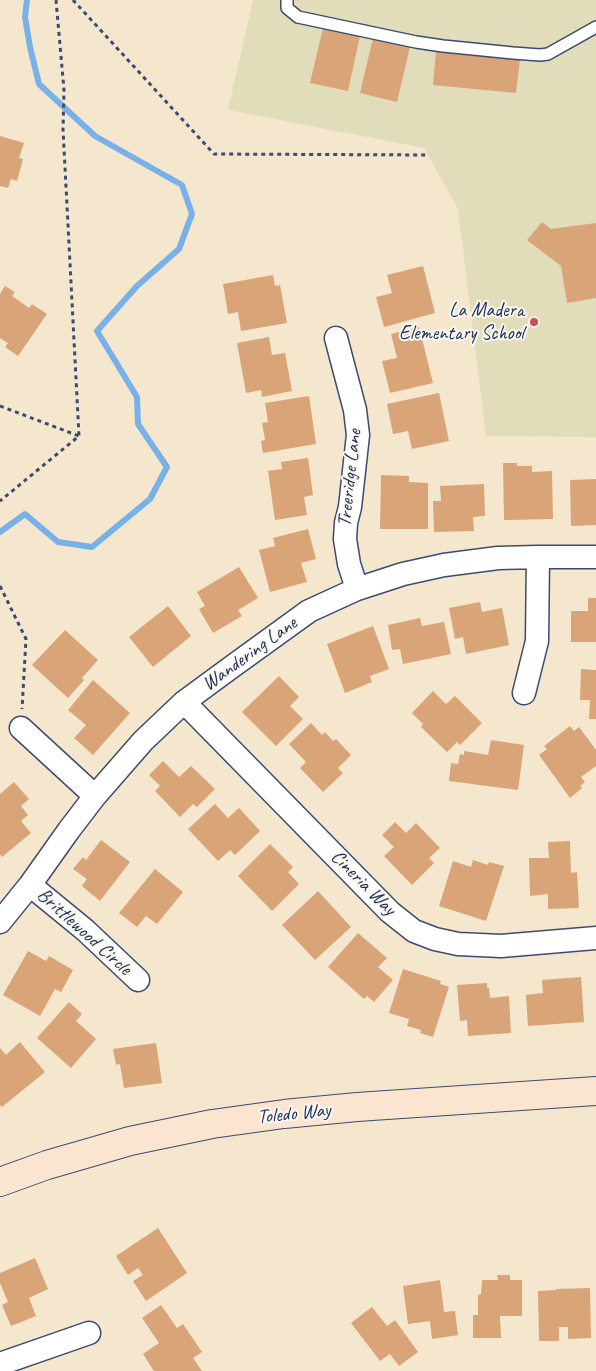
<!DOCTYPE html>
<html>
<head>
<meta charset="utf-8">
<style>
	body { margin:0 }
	canvas { display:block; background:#f4e7ce }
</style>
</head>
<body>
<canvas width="596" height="1371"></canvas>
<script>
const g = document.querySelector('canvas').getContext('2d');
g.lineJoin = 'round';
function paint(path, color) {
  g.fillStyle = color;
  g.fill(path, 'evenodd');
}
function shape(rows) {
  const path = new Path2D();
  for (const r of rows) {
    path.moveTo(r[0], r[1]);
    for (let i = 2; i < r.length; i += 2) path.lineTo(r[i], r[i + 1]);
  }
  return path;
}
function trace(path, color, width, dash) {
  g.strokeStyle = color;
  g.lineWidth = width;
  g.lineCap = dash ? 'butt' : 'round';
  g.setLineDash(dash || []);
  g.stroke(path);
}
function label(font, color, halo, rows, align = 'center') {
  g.font = font + ' Caveat,sans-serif';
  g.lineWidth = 4;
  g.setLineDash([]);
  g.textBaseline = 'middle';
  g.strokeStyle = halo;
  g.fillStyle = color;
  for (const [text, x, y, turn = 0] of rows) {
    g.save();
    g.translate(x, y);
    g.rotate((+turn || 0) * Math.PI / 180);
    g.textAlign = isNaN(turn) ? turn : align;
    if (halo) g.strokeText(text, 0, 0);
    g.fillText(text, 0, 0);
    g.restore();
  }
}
const built = shape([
	[253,0,596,0,596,437,486,436,458,209,424,148,228,110]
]);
const stream = shape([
	[0,532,25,514,58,542,92,547,150,499,167,467,138,424,137,397,97,331,137,286,179,249,192,214,182,185,95,136,39,84,30,47,25,17,27,0]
]);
const building = shape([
	[323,28,360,36,348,91,310,83],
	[373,38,410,47,397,102,360,93],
	[436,50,520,59,516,93,433,85],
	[0,136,24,143,19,158,23,159,17,181,11,179,8,188,0,186],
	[542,222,551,229,596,223,596,298,567,303,561,266,527,240],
	[423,266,435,313,384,327,376,297,392,293,387,275],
	[273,275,275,286,280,285,287,323,241,331,238,312,228,314,223,284],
	[5,286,15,292,12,296,29,308,32,304,47,314,18,356,5,347,8,343,0,338,0,294],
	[419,327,433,383,390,393,382,361,397,358,391,334],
	[269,337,272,355,285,353,292,391,262,397,261,390,246,393,237,343],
	[439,393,449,441,412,449,408,431,393,434,387,404],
	[309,396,316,444,263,453,261,441,265,440,262,423,268,422,265,403],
	[308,458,313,495,304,497,307,515,275,520,268,471,282,469,281,462],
	[503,463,517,463,517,466,532,466,532,472,552,471,553,519,504,520],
	[381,475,409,476,409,482,428,483,428,529,380,529],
	[596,479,596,525,571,526,570,480],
	[484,484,485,516,473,517,474,531,434,532,433,501,441,501,440,486],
	[308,529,316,559,301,563,307,582,270,592,259,550,275,546,273,538],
	[239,567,258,598,238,610,242,616,213,633,199,609,205,606,197,592],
	[588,598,596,598,596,642,571,642,571,611,588,611],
	[480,602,482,612,502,608,509,645,466,654,463,637,455,639,449,608],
	[168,606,191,636,153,667,129,637],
	[420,618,422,626,444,622,451,654,403,664,400,649,392,650,388,625],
	[373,626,389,669,370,676,372,682,345,693,327,644],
	[65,630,98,660,82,678,84,680,68,698,32,665],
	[581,669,596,670,596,719,589,719,590,700,580,700],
	[279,676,299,697,290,706,303,719,276,746,242,712],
	[93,680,130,713,93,755,74,738,86,725,68,710],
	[433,691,446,704,455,696,482,723,460,745,457,742,447,752,421,727,423,724,412,713],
	[311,723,322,735,325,732,333,741,336,739,351,755,338,768,343,773,323,792,300,768,306,762,289,744],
	[570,726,574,731,579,727,596,750,596,766,581,777,585,782,580,786,582,788,570,798,539,755,547,749,544,746],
	[491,740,524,745,518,790,449,781,451,763,458,764,460,754,464,755,464,751,488,755],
	[163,761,179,777,191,766,215,789,197,807,193,804,180,817,155,791,160,786,149,775],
	[14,782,29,799,21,806,28,815,21,821,31,833,2,857,0,854,0,794],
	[215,804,228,818,239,808,260,831,235,855,230,850,218,861,188,829],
	[395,822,406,833,416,823,440,848,429,858,434,863,412,885,384,856,394,847,382,835],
	[101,840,130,862,100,901,82,886,87,879,73,869,83,857,86,860],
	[570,841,571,873,577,872,579,908,548,909,548,894,530,896,529,858,549,858,548,842],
	[270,844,293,867,288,872,299,884,272,911,238,876],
	[473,860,488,865,489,862,504,866,486,921,439,906,453,861,471,867],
	[155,869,183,892,157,924,146,916,137,927,119,913],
	[318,891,351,927,315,960,282,925],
	[358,933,387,958,378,967,393,980,374,1002,367,996,364,999,328,967],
	[28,951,46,961,49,956,73,970,61,992,55,989,40,1016,3,995],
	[403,969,441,981,440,984,449,987,433,1037,420,1033,421,1030,407,1026,409,1019,389,1013],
	[581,977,584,1022,528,1026,526,995,543,993,542,980],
	[487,983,487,988,489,988,490,998,509,996,511,1033,468,1036,467,1020,460,1021,457,985],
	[69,1002,82,1014,76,1021,96,1039,71,1068,37,1038],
	[20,1042,45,1072,2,1107,0,1105,0,1048,6,1055],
	[156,1043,162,1083,124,1088,120,1064,116,1065,113,1049],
	[158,1228,187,1273,146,1301,133,1281,143,1275,138,1268,128,1275,116,1256],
	[35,1258,48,1289,29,1298,36,1316,11,1326,2,1305,8,1302,0,1283,0,1273],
	[497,1275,510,1275,510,1280,522,1280,522,1316,500,1316,501,1338,473,1338,473,1315,478,1315,478,1295,481,1294,482,1280,498,1280],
	[440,1280,444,1312,455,1311,458,1335,432,1339,430,1321,408,1324,403,1286],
	[590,1288,591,1338,568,1339,568,1327,559,1327,559,1341,539,1341,538,1291,556,1290,556,1289],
	[161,1305,177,1328,183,1324,202,1352,193,1358,202,1371,154,1371,143,1354,159,1343,142,1318],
	[372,1307,387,1326,395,1320,418,1352,399,1366,390,1354,380,1361,351,1323]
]);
const path = shape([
	[56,0,64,90,63,129,79,436],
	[73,0,214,154,428,155],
	[0,406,79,436,0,501],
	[0,586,26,639,22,709]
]);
const service = shape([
	[287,0,287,8,298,17,416,42,443,46,513,53,540,55,548,54,596,27]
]);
const minor = shape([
	[336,338,355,410,358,435,350,507,346,523,345,539,349,564,357,589],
	[524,693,537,641,538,557],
	[184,702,390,912,414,931,435,939,458,944,501,946,596,938],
	[21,728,95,796],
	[30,885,85,930,138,980],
	[0,922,30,885,69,830,95,796,143,741,184,702,233,666,309,611,357,589,403,574,444,565,498,558,538,557,596,557],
	[0,1364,89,1333]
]);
const secondary = shape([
	[0,1182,47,1165,130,1141,212,1124,284,1114,357,1107,596,1091]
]);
const markers = [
	[534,322,5,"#d1495b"]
];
const poiNames = [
	["La Madera",524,311],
	["Elementary School",524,334]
];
const streetNames = [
	["Treeridge Lane",350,478,-84],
	["Wandering Lane",250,654,-36],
	["Cineria Way",363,883,45],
	["Brittlewood Circle",84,932,42],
	["Toledo Way",294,1114,-6]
];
paint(built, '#e1dcba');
trace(stream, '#78b1e8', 6);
paint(building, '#d9a478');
trace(service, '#3c4b6f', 14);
trace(minor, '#3c4b6f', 25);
trace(secondary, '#3c4b6f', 30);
trace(path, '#3c4b6f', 3, [4, 4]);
trace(service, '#fff', 11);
trace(minor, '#fff', 22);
trace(secondary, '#fce5d0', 28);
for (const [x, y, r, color] of markers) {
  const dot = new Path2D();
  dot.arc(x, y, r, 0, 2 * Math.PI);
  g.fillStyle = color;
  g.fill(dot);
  trace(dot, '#fbf7ec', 2);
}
label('20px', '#1b2f5e', '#fbf7ec', poiNames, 'right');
label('20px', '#1b2f5e', '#fbf7ec', streetNames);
</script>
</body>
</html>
